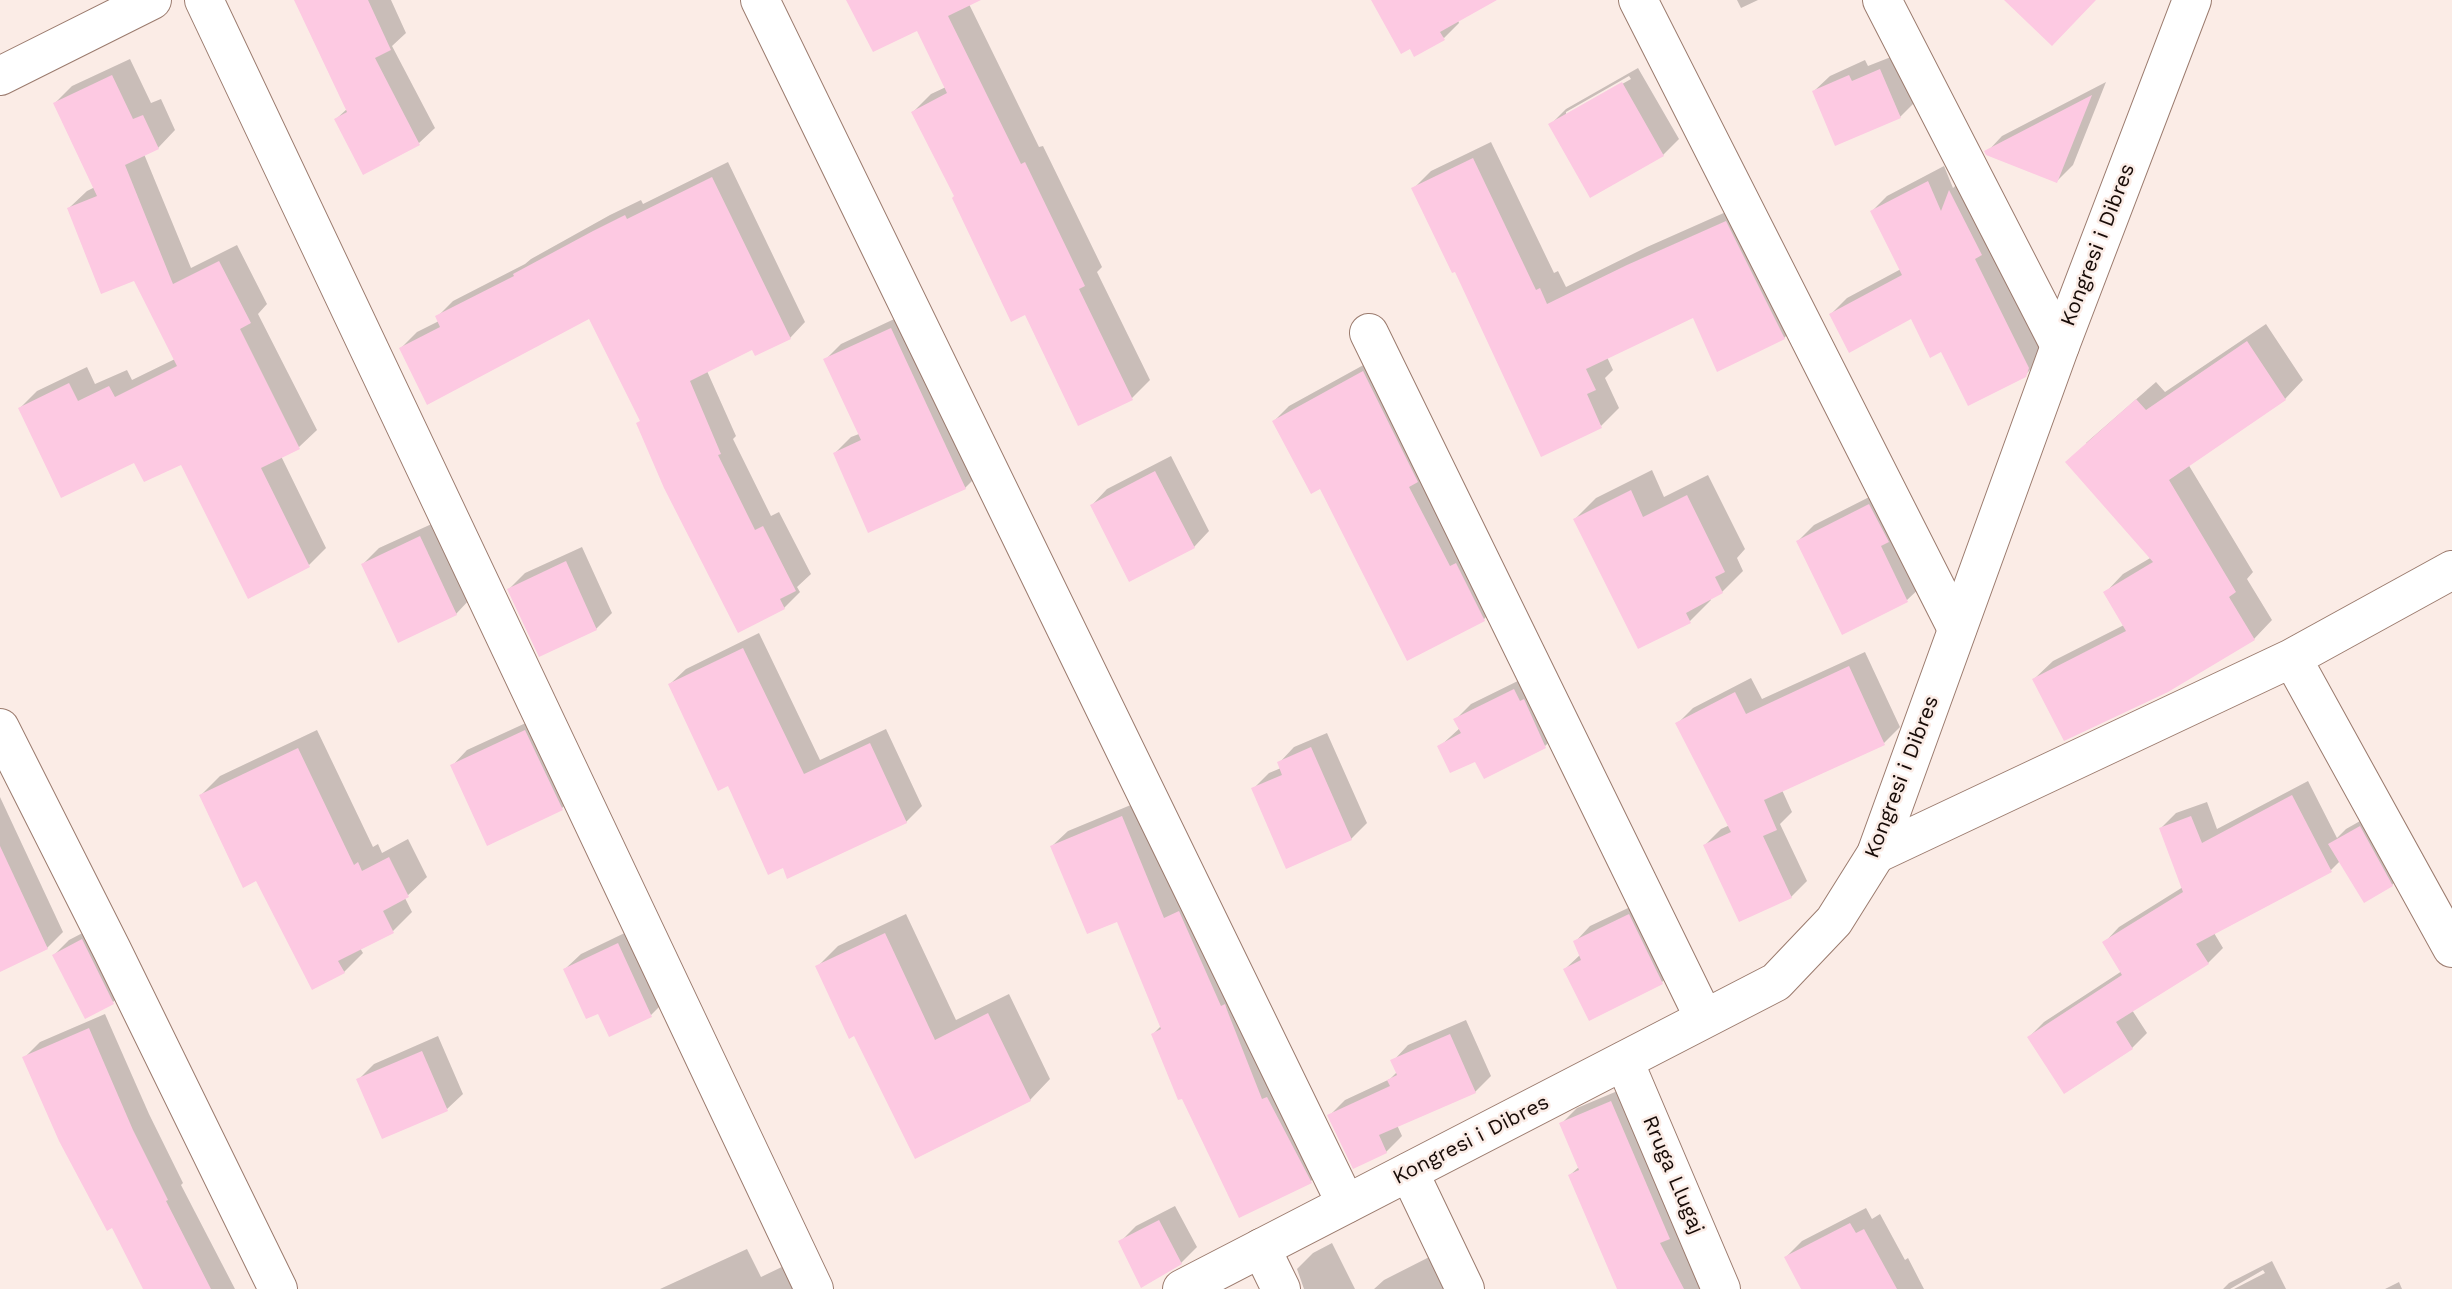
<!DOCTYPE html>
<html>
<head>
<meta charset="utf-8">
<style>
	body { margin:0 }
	canvas { display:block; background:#fbece6 }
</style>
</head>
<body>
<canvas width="2452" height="1289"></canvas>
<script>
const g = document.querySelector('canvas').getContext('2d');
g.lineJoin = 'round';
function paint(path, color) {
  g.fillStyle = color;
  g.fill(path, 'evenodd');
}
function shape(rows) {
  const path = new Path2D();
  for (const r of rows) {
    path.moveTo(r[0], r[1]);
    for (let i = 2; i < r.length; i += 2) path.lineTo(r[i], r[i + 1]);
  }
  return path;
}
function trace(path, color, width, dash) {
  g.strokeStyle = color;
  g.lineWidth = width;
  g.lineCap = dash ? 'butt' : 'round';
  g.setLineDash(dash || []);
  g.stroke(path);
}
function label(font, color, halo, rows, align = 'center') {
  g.font = font + ' "Work Sans",sans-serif';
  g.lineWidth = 5;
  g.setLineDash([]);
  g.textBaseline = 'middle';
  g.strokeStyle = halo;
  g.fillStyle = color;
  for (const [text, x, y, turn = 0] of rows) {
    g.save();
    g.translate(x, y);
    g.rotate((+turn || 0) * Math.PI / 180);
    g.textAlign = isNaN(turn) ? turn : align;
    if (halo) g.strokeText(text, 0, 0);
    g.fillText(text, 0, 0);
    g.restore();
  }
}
const shadow = shape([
	[295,0,391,0,406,33,392,46,435,128,419,143,336,119,347,109],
	[848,0,967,0,1039,147,1043,146,1102,267,1097,272,1150,380,1132,398,1079,424,1026,313,956,196,913,112,931,94,946,87,917,29],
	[1373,0,1475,0,1458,20,1459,23,1444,38],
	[1737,0,1758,0,1741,8],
	[1896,55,1916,101,1900,117,1814,91,1830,76,1865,60,1868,66],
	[130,59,151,103,161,99,175,130,158,148,144,154,191,268,237,245,267,304,258,314,317,430,299,447,281,456,326,548,309,565,182,463,135,460,20,408,37,391,87,367,95,384,127,370,132,380,175,359,135,279,69,208,87,191,95,187,55,103,72,86],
	[1638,68,1679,139,1663,155,1550,125,1566,109],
	[1629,76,1631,79,1566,116,1566,112],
	[2106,82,2073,165,2057,181,1987,152,2002,136],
	[1491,142,1554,273,1558,271,1566,287,1647,247,1744,204,1802,320,1784,338,1718,370,1693,315,1607,357,1613,370,1605,378,1619,408,1601,426,1455,270,1413,189,1431,171],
	[728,162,805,322,790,338,753,347,707,371,736,436,733,439,771,516,779,512,811,574,797,587,800,592,784,608,641,420,590,316,401,348,417,332,439,321,437,317,453,301,525,264,531,259,610,215,641,200,643,204],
	[1944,166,1953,188,1966,176,2044,351,2041,359,2025,375,1942,350,1912,317,1831,314,1847,298,1901,269,1872,211,1887,196],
	[907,313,981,472,965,488,835,453,851,437,859,434,825,360,841,344],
	[2266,324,2303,380,2285,399,2188,464,2253,572,2247,579,2272,620,2254,639,2034,679,2053,661,2124,625,2105,593,2123,574,2152,557,2086,443,2156,382,2165,392],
	[1378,357,1499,604,1484,619,1408,659,1321,487,1274,421,1289,406],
	[1171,456,1209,531,1194,547,1092,505,1107,489],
	[1652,470,1664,497,1708,475,1745,549,1737,558,1743,571,1722,592,1710,598,1711,600,1690,621,1638,647,1575,519,1596,498],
	[1885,489,1923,585,1907,600,1843,632,1798,541,1814,525],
	[436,522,471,598,456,614,363,564,379,548],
	[582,547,612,613,596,629,509,589,525,573],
	[759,633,820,760,886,729,922,806,906,822,784,866,729,784,670,684,686,669],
	[1865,652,1900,727,1884,743,1782,790,1792,812,1780,824,1807,881,1791,897,1705,845,1721,829,1730,825,1677,724,1693,708,1751,678,1762,699],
	[1530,675,1561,731,1545,746,1476,759,1439,747,1460,728,1456,719,1471,704],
	[541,716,578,793,562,808,452,766,467,750],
	[317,730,373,847,378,844,382,853,408,839,427,877,405,898,412,912,393,931,360,948,363,953,344,972,257,879,201,795,220,776],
	[1327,733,1367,823,1351,839,1253,789,1269,773,1281,768,1279,763,1294,747],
	[2308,781,2337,838,2346,829,2376,812,2407,869,2392,885,2340,861,2331,870,2214,933,2223,948,2208,963,2132,1010,2147,1033,2132,1048,2029,1037,2044,1022,2122,971,2104,943,2119,927,2183,887,2161,828,2176,813,2207,802,2217,829],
	[0,797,63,932,47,948,0,970],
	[1138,802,1326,1166,1310,1182,1153,1034,1162,1025,1118,919,1052,846,1068,831],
	[1645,900,1678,967,1662,982,1565,969,1581,954,1575,942,1590,926],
	[906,914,956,1020,1009,994,1050,1079,1030,1100,855,1034,817,967,838,946],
	[98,925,129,987,113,1002,54,955,69,940],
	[633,929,666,1000,651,1015,599,1011,565,969,581,954],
	[105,1014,149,1114,183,1183,181,1185,235,1289,145,1289,24,1058,40,1042],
	[1466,1020,1491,1076,1475,1092,1397,1125,1402,1136,1386,1152,1329,1116,1345,1100,1390,1079,1397,1072,1393,1061,1408,1045],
	[438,1036,463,1094,447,1109,358,1080,374,1064],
	[1627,1087,1708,1289,1618,1289,1570,1175,1580,1166,1561,1124,1577,1108],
	[1175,1206,1197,1247,1181,1263,1120,1242,1136,1226],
	[1866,1208,1872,1219,1880,1214,1905,1260,1908,1258,1924,1289,1803,1289,1786,1257,1802,1241],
	[1332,1243,1355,1289,1304,1289,1297,1269,1313,1253],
	[747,1249,761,1277,788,1264,800,1289,660,1289],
	[1445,1249,1466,1289,1374,1289,1384,1280],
	[2272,1261,2286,1289,2234,1289,2265,1273,2263,1270,2230,1289,2223,1289,2229,1283],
	[2399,1282,2402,1289,2385,1289]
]);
const building = shape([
	[294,0,368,0,391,50,375,58,420,145,363,175,334,119,347,112],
	[846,0,981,0,948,16,1021,164,1025,162,1085,286,1079,289,1133,400,1078,426,1025,315,1011,322,952,198,954,196,911,112,947,93,917,31,873,52],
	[1371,0,1497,0,1440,32,1445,40,1414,57,1410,49,1401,54],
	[2004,0,2096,0,2052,46],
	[1880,69,1901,118,1835,146,1812,91,1849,75,1852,81],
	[112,75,133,119,143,115,159,149,125,165,173,284,219,261,251,323,240,329,300,449,261,468,310,567,248,599,181,465,144,482,134,463,61,498,18,408,69,383,78,401,109,386,115,397,177,366,134,281,101,294,67,208,97,196,53,103],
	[1622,82,1664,156,1590,198,1548,124],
	[2092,95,2057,183,1986,155,1984,151],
	[1473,158,1536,290,1540,288,1547,304,1627,265,1726,221,1785,339,1717,372,1693,318,1586,369,1596,390,1587,394,1602,428,1541,457,1455,272,1452,273,1411,188],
	[712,177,791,339,755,356,752,350,690,381,721,454,718,455,755,530,763,526,796,591,780,599,785,609,738,633,664,488,636,423,640,421,589,319,427,405,399,348,440,327,435,316,514,276,513,274,593,231,625,215,627,219],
	[1928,181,1941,211,1949,190,1982,255,1975,259,2029,368,2026,377,1968,406,1941,352,1930,358,1911,319,1849,353,1829,314,1902,275,1870,211],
	[891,328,966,489,868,533,833,453,861,440,823,359],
	[2247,341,2286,400,2169,480,2236,592,2229,597,2255,640,2168,692,2064,741,2032,679,2126,631,2103,592,2153,562,2065,462,2136,399,2146,410],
	[1363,371,1418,482,1409,487,1450,566,1456,563,1485,621,1407,661,1320,489,1311,494,1272,421],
	[1155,471,1195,548,1129,582,1090,505],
	[1631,490,1643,517,1687,495,1725,572,1715,577,1723,593,1686,613,1691,623,1638,649,1573,519],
	[1869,504,1889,542,1881,546,1908,602,1842,635,1796,541],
	[420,536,457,615,398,643,361,564],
	[566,561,597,630,539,657,507,589],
	[743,648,804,774,870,743,907,823,787,879,783,868,768,875,728,786,718,791,668,684],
	[1849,666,1885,745,1764,800,1777,830,1763,836,1792,898,1739,922,1703,845,1731,832,1675,723,1735,692,1746,714],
	[1514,689,1520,701,1524,699,1546,748,1484,779,1475,762,1450,773,1437,746,1461,733,1453,719],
	[525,730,563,810,487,846,450,765],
	[1311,747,1352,840,1286,869,1251,788,1282,775,1277,762],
	[298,748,354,865,358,862,362,871,389,857,409,897,383,911,394,933,338,961,345,973,312,990,256,881,243,888,199,795],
	[2292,795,2332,872,2196,944,2209,964,2116,1022,2133,1049,2064,1094,2027,1037,2122,975,2102,942,2183,892,2159,828,2191,816,2202,843],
	[1122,816,1164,918,1179,911,1221,1006,1225,1004,1227,1010,1262,1099,1267,1097,1312,1183,1239,1218,1182,1099,1178,1100,1151,1034,1161,1029,1117,922,1087,934,1050,846],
	[2360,826,2393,886,2364,903,2328,844],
	[0,846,48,949,0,972],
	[1629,914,1663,984,1589,1021,1563,969,1581,960,1573,941],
	[885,933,935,1040,988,1013,1031,1101,915,1159,854,1036,849,1039,815,966],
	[82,939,114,1004,85,1019,52,955],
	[618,943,652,1017,609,1037,598,1014,586,1019,563,969],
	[89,1028,133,1130,168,1200,166,1201,211,1289,143,1289,112,1228,107,1231,59,1141,22,1057],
	[1450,1034,1476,1093,1379,1135,1387,1153,1353,1169,1327,1115,1390,1086,1387,1080,1397,1075,1390,1060],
	[422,1051,448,1111,382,1139,356,1079],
	[1611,1101,1670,1239,1660,1243,1684,1289,1617,1289,1568,1175,1579,1170,1559,1123],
	[1159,1220,1182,1264,1141,1288,1118,1241],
	[1850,1223,1856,1233,1864,1229,1897,1289,1801,1289,1784,1257]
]);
const street = shape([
	[204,0,814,1289],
	[760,0,1346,1204],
	[1638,0,1957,629],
	[1882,0,2060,346],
	[0,76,152,0],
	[1369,333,1704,1018],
	[2292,658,2452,948],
	[0,728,112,950,278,1289],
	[1876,854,2292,658,2452,570],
	[1624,1061,1721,1289],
	[1409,1172,1465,1289],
	[1261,1248,1281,1289]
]);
const secondary = shape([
	[1182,1289,1776,982,1834,921,1876,854,2060,346,2192,0]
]);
const streetNames = [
	["Kongresi i Dibres",2098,245,-69],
	["Kongresi i Dibres",1902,777,-69],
	["Kongresi i Dibres",1471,1140,-27],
	["Rruga Llugaj",1673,1175,67]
];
paint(shadow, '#0003');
paint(building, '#fdc9e2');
trace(street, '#9b7b6e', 40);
trace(secondary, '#9b7b6e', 40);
trace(street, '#fff', 38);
trace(secondary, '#fff', 38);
label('21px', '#170b07', '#fbece6', streetNames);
</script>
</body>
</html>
